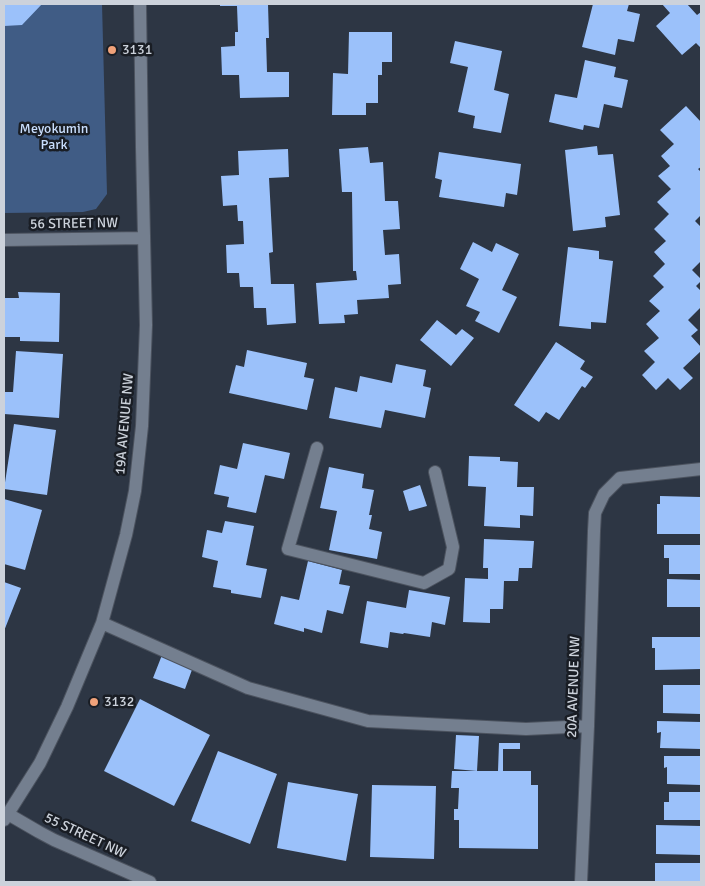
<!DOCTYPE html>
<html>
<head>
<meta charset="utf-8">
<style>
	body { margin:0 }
	#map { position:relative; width:705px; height:886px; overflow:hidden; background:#2d3644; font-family:Signika,sans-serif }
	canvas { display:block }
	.frame { position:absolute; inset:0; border:5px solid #ccd2db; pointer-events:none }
</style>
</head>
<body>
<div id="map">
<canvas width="705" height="886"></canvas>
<div class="frame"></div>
</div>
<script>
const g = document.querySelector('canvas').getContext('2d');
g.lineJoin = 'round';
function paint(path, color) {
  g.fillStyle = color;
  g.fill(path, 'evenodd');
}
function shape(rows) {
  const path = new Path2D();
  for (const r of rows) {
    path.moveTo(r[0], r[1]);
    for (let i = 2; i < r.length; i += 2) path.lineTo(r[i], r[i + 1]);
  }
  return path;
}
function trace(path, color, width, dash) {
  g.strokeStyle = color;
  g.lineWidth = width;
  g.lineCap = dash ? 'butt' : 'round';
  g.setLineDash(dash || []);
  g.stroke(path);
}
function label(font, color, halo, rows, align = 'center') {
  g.font = font + ' Signika,sans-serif';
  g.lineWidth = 5;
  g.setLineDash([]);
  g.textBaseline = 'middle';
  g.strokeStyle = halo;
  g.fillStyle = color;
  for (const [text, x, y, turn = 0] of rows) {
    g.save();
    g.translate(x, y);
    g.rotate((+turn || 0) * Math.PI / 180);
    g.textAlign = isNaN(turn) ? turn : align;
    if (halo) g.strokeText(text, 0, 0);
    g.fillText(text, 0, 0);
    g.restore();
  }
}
const green = shape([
	[4,4,102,4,107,194,96,209,83,212,4,213]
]);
const building = shape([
	[4,4,42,4,22,25,4,26],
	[220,4,268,4,269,38,266,38,267,72,289,72,289,97,240,98,239,75,222,75,221,47,235,46,235,32,238,32,237,6,220,6],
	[593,4,629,4,627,11,640,14,634,42,618,39,615,55,582,47],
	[662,4,687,4,697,15,701,12,701,48,696,43,682,55,656,26,670,13],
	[349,32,392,32,392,62,382,62,382,75,378,75,378,103,366,103,366,115,332,115,333,73,348,74],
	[455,41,502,51,494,90,509,94,501,133,473,128,475,116,458,112,468,67,450,63],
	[585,60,616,67,614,77,628,80,622,108,604,104,599,128,584,125,583,130,549,122,555,94,577,98],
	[686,106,701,122,701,167,698,169,701,172,701,215,695,221,701,227,700,237,701,261,692,270,701,279,701,281,696,286,701,291,701,307,688,320,698,330,691,336,701,347,701,351,683,368,693,378,680,390,668,378,656,390,642,375,655,362,644,351,659,338,646,324,660,311,649,301,664,287,653,276,665,264,654,252,666,241,654,229,669,214,657,202,671,189,658,176,670,166,661,156,674,144,660,130],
	[597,146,598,155,613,154,620,215,605,217,606,227,573,231,565,150],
	[368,147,370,163,383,162,385,201,398,201,400,229,383,230,385,255,399,254,401,284,388,285,389,298,357,300,358,314,344,315,345,323,319,324,316,283,357,280,356,271,353,271,352,192,342,192,339,149],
	[288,149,289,177,269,178,273,252,269,253,271,284,294,284,296,323,267,325,266,308,254,308,253,287,240,287,239,273,227,273,226,245,244,244,243,221,238,221,237,205,223,206,221,176,239,175,238,151],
	[439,152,521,164,517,195,506,193,504,207,439,197,442,180,435,178],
	[473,242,492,252,496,243,519,254,502,290,517,297,499,333,475,321,480,312,466,306,479,279,460,269],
	[568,247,599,251,599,259,613,261,606,323,591,322,591,329,559,326],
	[18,292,60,293,59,342,20,341,20,337,4,337,4,298,19,298],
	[437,320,456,335,462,329,474,338,451,366,420,340],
	[556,342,585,361,580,369,593,377,585,388,582,386,559,420,546,412,539,422,514,405],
	[247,350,307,363,304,377,314,379,307,410,229,393,236,365,244,367],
	[16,351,63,354,59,418,4,414,4,392,13,392],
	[396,364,426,370,423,386,431,388,425,418,385,410,381,428,329,418,335,387,357,392,360,376,392,383],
	[14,424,56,430,47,495,4,489],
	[243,443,290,453,284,479,265,475,256,513,227,507,229,497,214,494,220,465,237,469],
	[469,456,500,457,500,461,518,462,517,487,534,487,533,516,520,515,520,528,484,526,486,487,468,486],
	[329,467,364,474,362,488,374,490,369,515,372,515,369,529,382,532,377,559,329,550,337,511,320,508],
	[420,485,427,506,409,511,403,491],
	[660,496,701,497,701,534,657,534,657,504,660,504],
	[4,499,42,510,25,570,4,564],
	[225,521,254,526,246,565,267,569,261,598,231,593,231,590,213,587,218,561,202,557,207,530,222,533],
	[484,539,534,541,532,568,519,568,518,581,504,581,503,609,490,609,490,623,463,622,465,578,488,579,488,568,483,568],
	[664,545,701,545,701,574,669,574,669,558,664,558],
	[308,561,342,570,339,584,350,586,343,614,327,610,322,633,304,628,304,632,274,624,281,596,299,600],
	[667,579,701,580,701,607,667,607],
	[4,582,21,588,4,631],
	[409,590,450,597,445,625,432,622,430,637,404,633,403,634,390,632,388,648,360,643,367,601,406,608],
	[652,637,701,637,701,669,655,670,655,648,652,648],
	[162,655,193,667,185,689,153,678],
	[663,685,701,685,701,714,663,713],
	[140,699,210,735,174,806,104,771],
	[657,721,701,722,701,749,660,748,661,732,657,733],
	[456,735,479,736,477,771,454,769],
	[499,743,520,743,520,749,503,749,503,771,531,771,531,785,538,785,538,849,459,848,459,820,454,820,454,809,458,809,459,788,451,788,452,771,498,771],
	[218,751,277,774,250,844,191,821],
	[664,756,701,756,701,785,667,784,667,767,664,768],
	[288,782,358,794,346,861,277,848],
	[372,785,436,786,434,859,370,857],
	[669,792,701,792,701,820,664,820,664,802,669,802],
	[656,825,701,826,701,855,656,854],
	[655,863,701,863,701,882,655,882]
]);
const minor = shape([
	[4,240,144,238],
	[317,448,288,549,424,583,449,569,453,547,435,472],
	[102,623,248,688,368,721,526,729,588,726],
	[8,814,39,832,54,840,150,882],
	[4,820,40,763,67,707,102,623,126,535,135,491,142,426,146,325,142,147,140,4],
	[581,882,588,726,594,531,595,513,604,494,620,478,701,469]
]);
const markers = [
	[112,50,5,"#f0a27a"],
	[94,702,5,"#f0a27a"]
];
const poiNames = [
	["3131",122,50],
	["3132",104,702]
];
const parkNames = [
	["Meyokumin",54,129],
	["Park",54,145]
];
const streetNames = [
	["56 STREET NW",74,224,-1],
	["19A AVENUE NW",125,424,-85],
	["20A AVENUE NW",574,687,-88],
	["55 STREET NW",85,836,25]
];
paint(green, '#405c85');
paint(building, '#9bc1fa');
trace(minor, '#4c535f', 14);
trace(minor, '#747f8f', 12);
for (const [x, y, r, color] of markers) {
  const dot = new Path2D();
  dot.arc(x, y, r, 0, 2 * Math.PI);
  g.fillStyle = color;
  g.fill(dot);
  trace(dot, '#191d24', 2);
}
label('14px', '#ccd2db', '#191d24', poiNames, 'left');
label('14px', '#c9defd', '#191d24', parkNames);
label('14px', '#ccd2db', '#191d24', streetNames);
</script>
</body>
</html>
